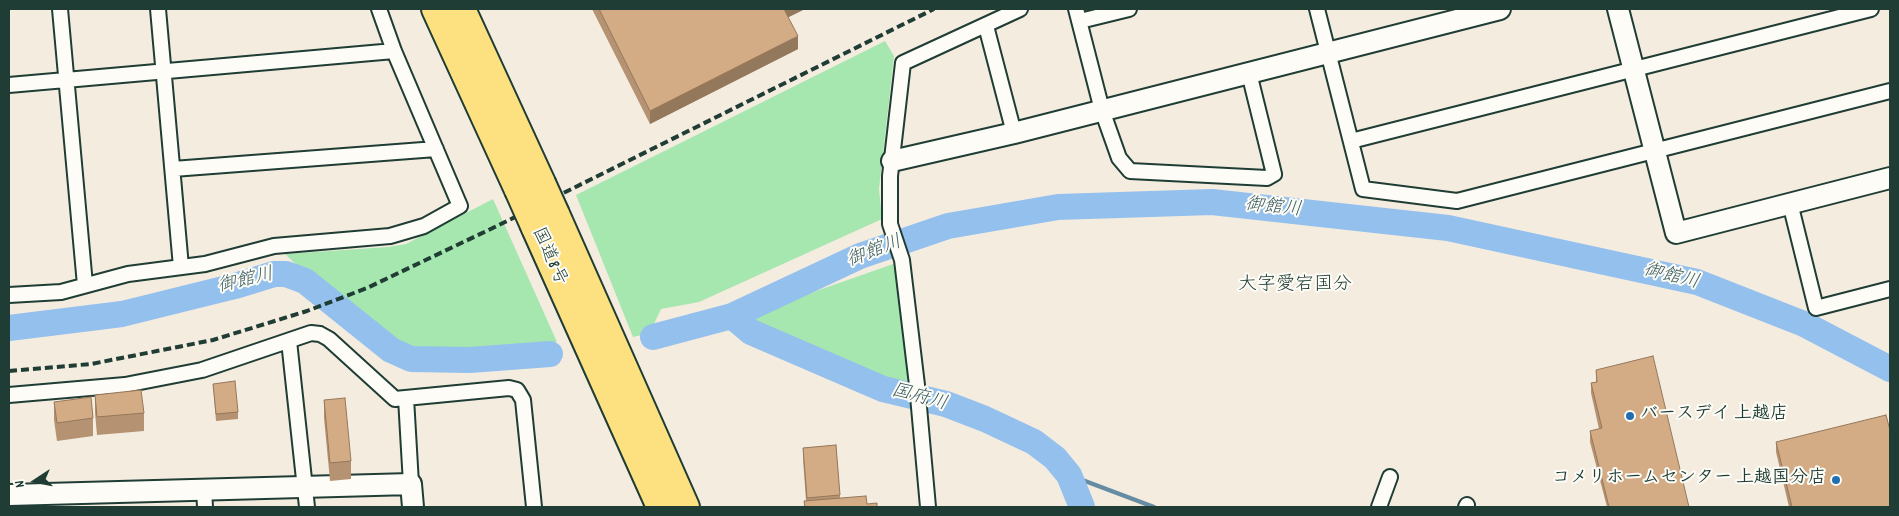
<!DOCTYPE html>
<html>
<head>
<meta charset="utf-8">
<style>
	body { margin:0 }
	#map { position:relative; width:1899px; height:516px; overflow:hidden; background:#f5ece0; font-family:Dekko,sans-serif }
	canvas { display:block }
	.frame { position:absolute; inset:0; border:10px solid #1f3d34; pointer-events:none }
	.north { position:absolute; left:10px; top:456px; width:50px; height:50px; -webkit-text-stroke:4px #fdfcf7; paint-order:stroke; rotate:259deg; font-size:14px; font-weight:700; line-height:20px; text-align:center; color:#1f3d34 }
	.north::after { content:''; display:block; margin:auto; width:18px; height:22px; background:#1f3d34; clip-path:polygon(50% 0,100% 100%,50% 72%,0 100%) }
</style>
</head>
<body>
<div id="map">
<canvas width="1899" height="516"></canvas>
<div class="frame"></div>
<div class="north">N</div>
</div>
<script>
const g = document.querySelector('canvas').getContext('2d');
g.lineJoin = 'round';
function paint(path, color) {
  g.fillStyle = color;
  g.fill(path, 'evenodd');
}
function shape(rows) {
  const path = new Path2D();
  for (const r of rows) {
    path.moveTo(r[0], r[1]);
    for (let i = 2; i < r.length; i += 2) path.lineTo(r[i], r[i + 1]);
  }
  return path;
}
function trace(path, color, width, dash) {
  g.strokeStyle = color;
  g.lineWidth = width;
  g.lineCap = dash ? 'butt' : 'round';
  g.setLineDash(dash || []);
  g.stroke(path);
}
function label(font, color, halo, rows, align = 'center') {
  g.font = font + ' Dekko,"Klee One",sans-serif';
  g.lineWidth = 4;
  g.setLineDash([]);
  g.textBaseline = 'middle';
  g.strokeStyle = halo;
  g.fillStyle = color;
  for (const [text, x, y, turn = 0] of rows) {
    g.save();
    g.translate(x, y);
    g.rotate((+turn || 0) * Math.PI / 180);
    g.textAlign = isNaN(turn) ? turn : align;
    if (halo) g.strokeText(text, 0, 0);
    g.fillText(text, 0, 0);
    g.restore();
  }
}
const green = shape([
	[885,41,894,56,879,189,882,219,699,302,661,309,654,324,655,332,633,337,576,195],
	[493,199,557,342,474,351,418,352,388,338,307,275,285,254,388,247,406,244],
	[896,263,909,389,765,333,756,328,752,321,754,313,762,310]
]);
const stream = shape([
	[1069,475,1154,507]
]);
const river = shape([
	[732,316,751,332,883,389,946,404,985,419,1034,442,1055,458,1069,475,1082,507],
	[9,328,122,314,235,286,274,274,286,274,305,281,391,350,411,359,470,360,550,354],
	[653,337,732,316,860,256,948,226,1058,207,1212,202,1448,228,1697,282,1804,324,1890,369]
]);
const street = shape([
	[60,9,85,285],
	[158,9,181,267],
	[1076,9,1102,110,1119,158,1130,171,1267,178,1274,174,1249,73],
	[1317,9,1363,189,1457,201,1890,91],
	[1080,21,1129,9],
	[986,26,1014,133],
	[9,85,394,51],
	[1351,141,1871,9],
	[173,169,436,149],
	[1790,203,1816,308,1890,289],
	[9,295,61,292,128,274,205,264,274,246,390,236,424,226,460,206,394,51,379,9],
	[289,341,307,507],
	[9,395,125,385,202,370,311,333,320,334,329,339,395,399,509,388,517,390,523,400,534,507],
	[406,398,411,484],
	[204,489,205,507],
	[928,507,917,385,902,260,890,224,890,176,903,63,1020,9],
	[1379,507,1390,477],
	[1466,507,1467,505]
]);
const secondary = shape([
	[1618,9,1676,233,1890,178],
	[892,161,1014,133,1500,9],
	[9,495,411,484,413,507]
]);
const highway = shape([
	[435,9,518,190],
	[462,9,542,183],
	[556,214,686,507],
	[534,226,660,507]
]);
const rail = shape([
	[9,371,91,364,213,340,307,311,367,288,497,226,934,9]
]);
const highwayBridge = shape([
	[542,183,556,214],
	[518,190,534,226]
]);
const wall = shape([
	[592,9,805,9,788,17,798,49,650,124],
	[1596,370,1689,507,1607,507,1590,442,1590,431,1599,429,1591,393,1591,383,1596,382],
	[213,384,238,412,238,419,216,421],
	[95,395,144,413,144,431,97,435,95,413],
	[324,400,351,461,351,479,330,481,324,418],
	[54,402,93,418,93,436,57,441,54,420],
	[1776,442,1890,507,1789,507,1776,452],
	[836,445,840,498,877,507,804,507,804,501,806,501,803,458,803,448]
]);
const shadedWall = shape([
	[783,9,805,9,783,20],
	[798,36,798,49,650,124,650,111]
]);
const building = shape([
	[599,9,784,9,798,36,650,111,599,9],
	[1653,356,1689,507,1609,507,1590,431,1602,428,1591,383,1597,382,1596,370,1653,356],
	[235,381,238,412,216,414,213,384,235,381],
	[141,390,144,413,97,417,95,395,141,390],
	[91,397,93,418,57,423,54,402,91,397],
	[345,398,351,461,330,463,324,400,345,398],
	[1886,415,1890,430,1890,507,1792,507,1776,442,1886,415],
	[836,445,840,495,807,498,803,448,836,445],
	[866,496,867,504,877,503,877,507,805,507,804,501,866,496]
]);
const markers = [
	[1630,416,5,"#1f6fb2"],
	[1836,480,5,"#1f6fb2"]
];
const streetNames = [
	["国道8号",548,257,66]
];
const poiNames = [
	["バースデイ 上越店",1640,416],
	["コメリホームセンター 上越国分店",1826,480,"right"]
];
const waterNames = [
	["御館川",1273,209,6],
	["御館川",875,253,-21],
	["御館川",1671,278,14],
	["御館川",246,282,-13],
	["国府川",919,399,15]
];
const neighbourhoodNames = [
	["大字愛宕国分",1295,286]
];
paint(green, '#a6e6af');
trace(stream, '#658ca3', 4.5);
trace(river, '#94c0ed', 26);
trace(street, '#1f3d34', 18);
trace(secondary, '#1f3d34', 24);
trace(highway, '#1f3d34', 30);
trace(street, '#fdfcf7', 14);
trace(secondary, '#fdfcf7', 20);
trace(highway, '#fde080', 26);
trace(rail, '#1f3d34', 4, [8, 4]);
trace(highwayBridge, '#1f3d34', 30, []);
trace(highwayBridge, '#fde080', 26);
paint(wall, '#b59372');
paint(shadedWall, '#94785c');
paint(building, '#d3ab84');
trace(building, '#94785c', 1);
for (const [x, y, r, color] of markers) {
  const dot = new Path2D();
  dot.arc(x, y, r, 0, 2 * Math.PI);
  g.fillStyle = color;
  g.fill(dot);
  trace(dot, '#fdfcf7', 2);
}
label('18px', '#1f3d34', '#fdfcf7', streetNames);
label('bold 18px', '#1f3d34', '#fdfcf7', poiNames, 'left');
label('italic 19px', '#3c5e62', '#fdfcf7', waterNames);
label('19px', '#1f3d34', '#fdfcf7', neighbourhoodNames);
</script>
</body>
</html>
